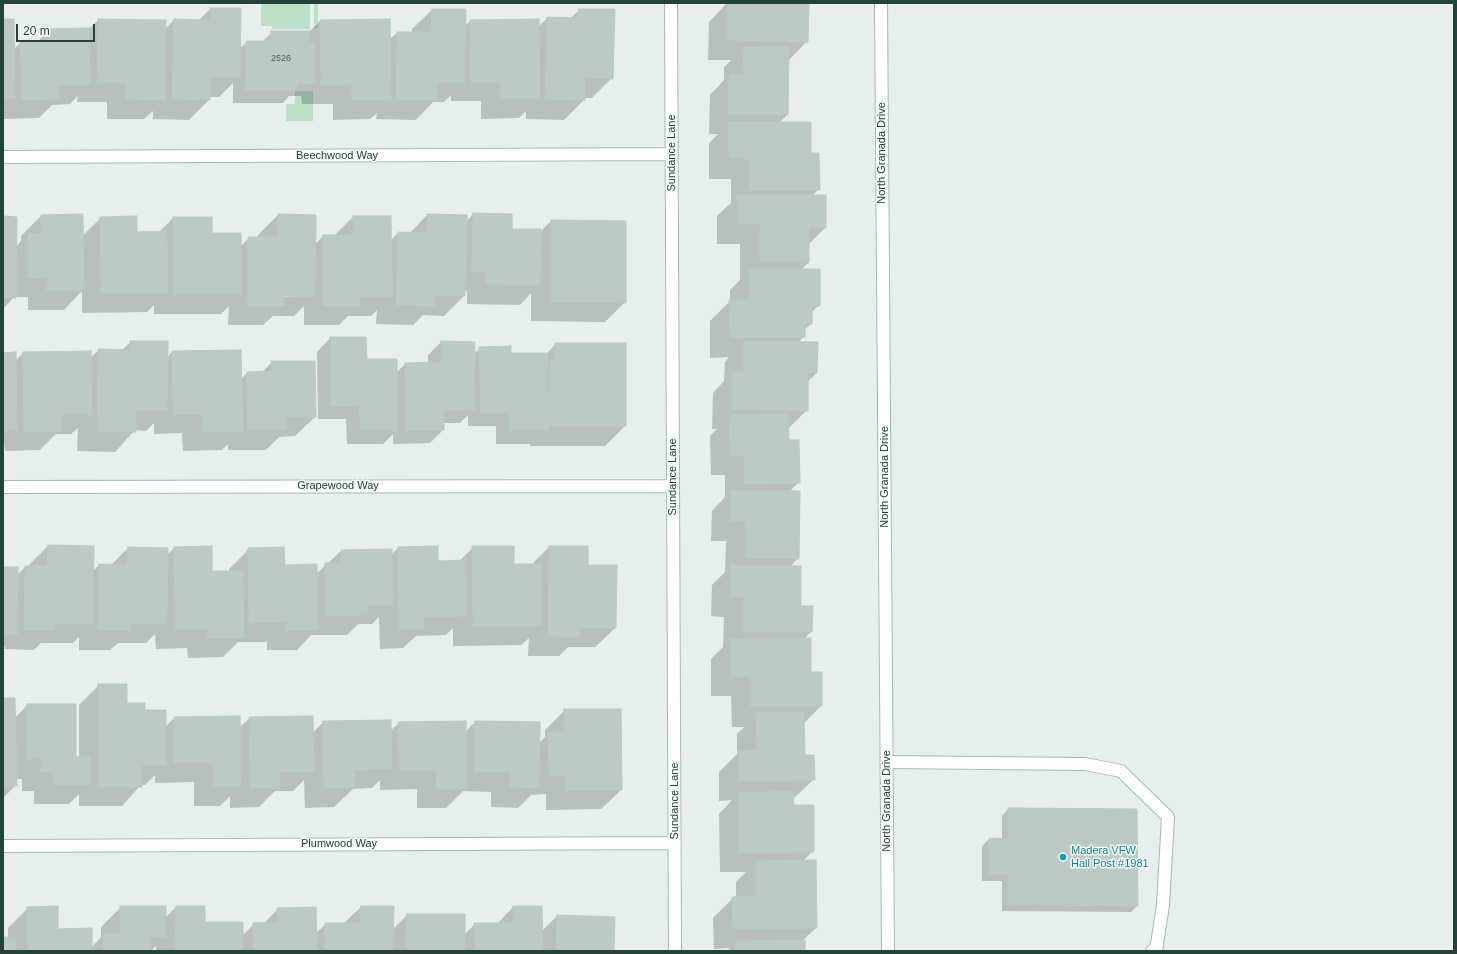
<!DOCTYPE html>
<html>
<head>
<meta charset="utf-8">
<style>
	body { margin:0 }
	#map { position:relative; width:1457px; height:954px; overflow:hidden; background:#e6efeb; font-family:Arial,sans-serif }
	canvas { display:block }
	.frame { position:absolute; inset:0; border:4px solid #24423a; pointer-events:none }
	.scale { position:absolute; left:16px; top:24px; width:79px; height:18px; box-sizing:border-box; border:2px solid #24423a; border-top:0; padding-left:5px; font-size:12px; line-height:14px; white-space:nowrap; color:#24423a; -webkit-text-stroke:3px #f7fbf9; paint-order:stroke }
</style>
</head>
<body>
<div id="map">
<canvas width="1457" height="954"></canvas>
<div class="frame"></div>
<div class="scale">20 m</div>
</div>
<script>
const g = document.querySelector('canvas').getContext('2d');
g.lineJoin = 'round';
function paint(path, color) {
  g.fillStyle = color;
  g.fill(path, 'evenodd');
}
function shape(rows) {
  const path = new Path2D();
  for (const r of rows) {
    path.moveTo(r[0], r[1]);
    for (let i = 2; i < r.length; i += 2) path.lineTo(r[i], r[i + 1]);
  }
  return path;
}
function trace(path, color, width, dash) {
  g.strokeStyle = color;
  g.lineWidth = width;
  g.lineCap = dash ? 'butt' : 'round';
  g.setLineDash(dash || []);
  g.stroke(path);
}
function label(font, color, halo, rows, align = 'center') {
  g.font = font + ' Arial,sans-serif';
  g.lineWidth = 3;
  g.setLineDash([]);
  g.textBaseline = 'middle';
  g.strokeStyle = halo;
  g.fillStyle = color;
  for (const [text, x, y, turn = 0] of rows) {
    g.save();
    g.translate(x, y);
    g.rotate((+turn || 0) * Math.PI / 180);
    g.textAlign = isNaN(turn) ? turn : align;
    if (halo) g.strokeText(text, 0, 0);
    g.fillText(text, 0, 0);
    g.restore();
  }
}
const green = shape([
	[261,3,310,3,310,29,272,29,272,26,261,26],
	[314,3,318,3,318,28,314,28],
	[295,91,313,91,313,121,286,121,286,104,295,104]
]);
const shadow = shape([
	[727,3,808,3,807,41,788,61,787,115,779,123,810,154,819,189,812,196,825,228,808,245,808,263,801,270,819,305,811,313,811,324,804,330,804,336,798,343,817,373,807,382,807,410,787,430,788,441,799,482,789,492,798,558,790,567,800,607,811,632,804,639,810,673,821,706,804,723,805,756,814,779,793,799,793,806,813,851,803,861,816,928,802,941,804,951,727,951,730,948,714,949,713,918,733,898,736,898,736,882,746,872,720,872,719,814,732,800,719,801,719,772,737,754,737,734,744,727,732,727,731,696,711,696,711,659,723,647,724,617,711,616,712,585,725,572,726,541,711,541,712,511,725,497,725,475,711,475,710,436,717,429,712,429,713,393,724,381,725,362,729,357,710,358,710,321,730,301,730,290,740,280,740,244,717,244,717,216,731,203,731,179,709,179,709,143,718,134,709,134,710,95,724,80,724,67,731,60,708,60,709,22],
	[210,9,239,49,247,42,262,42,272,32,308,33,320,21,389,40,397,33,412,33,412,29,432,10,465,10,464,27,470,21,538,27,547,18,570,19,579,10,612,78,592,98,584,98,584,100,564,120,526,119,526,111,519,118,481,119,481,101,451,101,451,95,444,102,433,102,416,120,376,119,377,113,370,119,333,120,333,104,302,104,301,96,289,96,283,103,233,103,233,83,219,97,209,97,209,100,189,120,153,119,153,111,144,119,107,119,107,102,77,102,78,96,70,104,52,105,39,118,3,119,3,20,14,49,21,42,37,42,49,30,89,29,98,20,165,29,174,20,199,20],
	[473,214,511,215,511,230,540,232,551,221,625,302,605,322,531,321,531,293,520,305,467,304,467,291,464,291,464,296,444,316,423,315,413,325,376,324,377,310,371,316,348,316,339,325,304,325,304,306,294,316,273,316,263,325,228,325,229,306,221,314,154,314,154,305,147,312,82,313,82,291,64,310,28,310,28,297,14,297,3,309,3,217,15,248,21,241,21,236,41,216,82,236,101,218,136,233,159,232,173,218,240,247,249,238,258,238,258,235,278,215,314,245,323,236,334,236,353,217,390,241,398,233,409,234,427,215,466,222],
	[279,295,296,295,296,297,279,297],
	[330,338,366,360,396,373,405,364,428,364,428,355,441,342,474,354,480,348,510,354,546,354,556,344,625,426,605,446,530,446,530,444,496,444,496,426,468,426,468,415,460,423,443,423,443,430,430,443,393,444,393,434,383,444,347,444,346,419,318,419,317,352],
	[131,342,167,358,172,352,241,379,247,373,262,372,272,362,315,417,295,436,279,437,266,450,228,450,228,444,222,450,183,451,182,433,154,434,154,423,146,431,135,430,115,452,77,451,78,428,71,434,56,434,40,450,5,451,4,442,3,444,3,354,15,361,23,353,90,358,99,350,122,350],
	[48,546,93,571,99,565,111,565,128,548,167,555,174,548,211,548,211,572,229,572,229,569,249,549,284,566,316,574,341,551,391,555,398,548,437,562,459,561,473,548,513,565,531,565,549,547,587,566,615,628,595,647,568,647,559,656,528,656,529,638,521,645,453,646,453,628,446,635,416,636,403,648,380,649,379,617,372,624,358,624,347,635,311,635,297,650,267,650,267,642,238,642,223,657,188,658,187,648,156,649,155,634,146,643,118,643,110,650,79,650,79,637,73,643,41,643,34,650,5,649,5,646,3,648,3,568,17,575,25,567,28,566],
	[99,685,126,704,144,711,165,727,174,718,239,717,239,728,250,718,313,733,323,722,390,731,399,723,465,732,475,722,539,743,545,737,545,730,565,710,621,790,601,809,546,810,546,794,531,795,518,808,491,807,491,792,463,791,446,808,417,808,417,789,380,790,380,780,372,788,353,789,334,807,305,808,304,780,293,791,275,791,259,807,230,808,230,796,220,806,194,806,194,782,155,783,155,775,145,785,141,785,122,806,79,806,79,794,69,804,34,804,34,791,22,791,22,779,15,779,16,785,3,798,3,699,15,718,27,705,75,758,79,758,79,705],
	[1008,809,1137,906,1131,912,1002,911,1002,881,982,881,982,846,989,839,1002,839,1002,816],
	[121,907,165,918,176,907,204,923,242,936,254,924,263,924,278,909,315,934,326,924,343,924,361,907,393,907,392,930,407,915,464,935,475,924,497,924,513,907,541,932,557,916,613,951,156,951,156,946,151,951,3,951,3,938,8,938,8,928,28,908,57,930,91,948,101,937,101,927]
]);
const building = shape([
	[728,3,809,3,808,42,728,40,728,3],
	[210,8,241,8,240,78,210,77,210,100,172,99,174,19,210,20,210,8],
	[432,9,466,9,464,83,437,83,436,100,396,100,397,32,431,32,432,9],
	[579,9,615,9,613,79,585,78,585,100,545,99,547,17,578,18,579,9],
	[3,19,14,19,15,98,3,99,3,19],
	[98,19,166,20,165,100,126,99,126,83,97,83,98,19],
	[390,19,391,100,352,100,352,84,321,85,320,20,390,19],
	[539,19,540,99,500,99,500,82,471,82,470,20,539,19],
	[89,28,90,85,59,86,59,99,22,100,20,41,48,41,48,29,89,28],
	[271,31,309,31,309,42,315,42,315,84,297,84,297,90,246,90,246,41,271,41,271,31],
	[744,47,789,47,788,115,728,114,729,74,743,74,744,47],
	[728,122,811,122,811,153,819,153,820,190,750,190,750,159,729,159,728,122],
	[737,195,826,195,826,228,809,228,809,263,760,263,760,224,737,224,737,195],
	[473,213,512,214,512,229,541,229,540,285,486,284,486,272,472,272,473,213],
	[83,214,84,290,47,291,47,278,28,278,28,234,41,233,41,215,83,214],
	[278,214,316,215,315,297,284,296,284,306,248,306,248,237,278,237,278,214],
	[427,214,467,215,465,296,434,296,434,306,396,305,398,232,427,233,427,214],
	[3,216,17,217,16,298,3,297,3,216],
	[137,216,137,232,167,231,168,293,101,294,100,217,137,216],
	[353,216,391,216,392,297,360,297,360,306,323,306,323,235,353,235,353,216],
	[173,217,212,217,212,233,241,233,241,295,174,295,173,217],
	[551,220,626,221,626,303,551,302,551,220],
	[749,269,820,269,820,306,812,306,812,324,805,324,805,337,730,338,729,300,749,300,749,269],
	[330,337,366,337,367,359,397,359,397,431,361,431,359,406,331,406,330,337],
	[130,341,168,341,167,411,136,411,136,432,97,432,98,349,130,350,130,341],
	[441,341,475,342,474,410,444,410,444,430,406,431,405,363,441,362,441,341],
	[744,341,818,342,817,373,808,373,808,411,732,409,732,372,744,372,744,341],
	[555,343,626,343,626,426,550,426,550,360,555,360,555,343],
	[511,346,511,353,548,353,549,431,509,431,509,413,481,413,479,347,511,346],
	[241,350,243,431,202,432,202,414,173,415,172,351,241,350],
	[91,351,92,415,61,415,61,431,24,432,23,352,91,351],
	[16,352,17,431,3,431,3,353,16,352],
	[271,361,315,361,316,417,287,417,287,431,248,431,247,372,272,371,271,361],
	[788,414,789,440,799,440,800,483,745,484,744,455,730,456,729,415,788,414],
	[731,490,800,491,799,559,745,558,745,521,730,521,731,490],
	[48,545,94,546,93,624,55,624,55,630,24,630,25,566,47,566,48,545],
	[212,546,212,571,243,571,244,638,207,638,207,629,175,629,174,547,212,546],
	[438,546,438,561,465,560,467,616,424,617,424,629,399,629,398,547,438,546],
	[472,546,514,546,514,564,541,564,542,626,473,626,472,546],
	[549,546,588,546,588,565,617,565,616,628,580,628,580,637,548,636,549,546],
	[128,547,168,548,167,624,131,623,131,631,98,630,99,564,127,565,128,547],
	[284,547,285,565,317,564,318,630,286,631,286,622,249,623,248,548,284,547],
	[392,549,393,605,368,605,368,615,326,616,325,563,341,563,341,550,392,549],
	[731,565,801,566,801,606,813,606,812,632,743,632,743,597,731,597,731,565],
	[3,567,18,567,17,635,3,635,3,567],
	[811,638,811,672,822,672,822,706,751,707,751,676,731,677,730,639,811,638],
	[98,684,127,684,127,703,145,703,145,710,166,710,166,765,142,765,142,787,99,787,98,684],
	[3,698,15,698,17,786,3,786,3,698],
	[27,704,76,704,76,757,90,757,90,785,53,785,53,772,41,772,41,759,27,759,27,704],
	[564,709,621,709,622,790,565,791,565,775,549,776,548,732,564,732,564,709],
	[804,712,805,755,814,755,815,780,739,781,738,751,757,750,756,713,804,712],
	[240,716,241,787,213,787,213,763,174,763,174,717,240,716],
	[313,716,314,772,280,772,280,788,250,788,249,717,313,716],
	[391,720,392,769,354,770,355,788,324,788,323,721,391,720],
	[466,721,467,788,437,789,436,770,399,770,398,722,466,721],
	[475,721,540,722,539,788,510,787,511,772,474,772,475,721],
	[793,791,794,805,814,805,814,852,739,853,738,793,793,791],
	[1008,808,1137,809,1138,906,1008,905,1008,875,989,875,989,838,1008,839,1008,808],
	[816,860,817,928,733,929,732,897,756,896,756,861,816,860],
	[58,906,58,929,92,928,92,951,28,951,27,907,58,906],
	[120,906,166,906,166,937,151,937,151,951,103,951,103,934,121,934,120,906],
	[176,906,205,906,205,922,243,922,243,951,175,951,176,906],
	[361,906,394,906,393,951,325,951,325,923,360,923,361,906],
	[513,906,542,906,543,951,475,951,474,923,513,923,513,906],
	[316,907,317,951,254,951,253,923,277,922,277,908,316,907],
	[407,914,465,914,465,951,406,951,407,914],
	[557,915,615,917,614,951,556,951,557,915],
	[3,937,16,937,16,951,3,951,3,937],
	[805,940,805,951,736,951,736,941,805,940]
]);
const service = shape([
	[887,762,1085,764,1121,771,1168,817,1163,905,1156,951,1152,951]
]);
const minor = shape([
	[671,3,675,951],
	[3,157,672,154],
	[3,487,673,486],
	[3,846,675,843]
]);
const tertiary = shape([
	[881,3,888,951]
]);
const markers = [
	[1063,857,4,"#0f9aa8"]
];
const numberNames = [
	["2526",281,59]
];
const streetNames = [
	["Sundance Lane",672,153,-90],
	["North Granada Drive",882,153,-90],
	["Beechwood Way",337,156],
	["Sundance Lane",673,477,-90],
	["North Granada Drive",885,477,-90],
	["Grapewood Way",338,486],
	["Sundance Lane",675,801,-90],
	["North Granada Drive",887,801,-90],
	["Plumwood Way",339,844]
];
const cultureNames = [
	["Madera VFW",1071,851],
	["Hall Post #1981",1071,864]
];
paint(green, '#bfe0c8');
paint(shadow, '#0003');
paint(building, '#bbcac4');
trace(building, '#b8c9c2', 1);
trace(service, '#a8b8b2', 14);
trace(minor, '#a8b8b2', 14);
trace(tertiary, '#a8b8b2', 14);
trace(service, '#fff', 12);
trace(minor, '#fff', 12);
trace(tertiary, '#fff', 12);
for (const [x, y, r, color] of markers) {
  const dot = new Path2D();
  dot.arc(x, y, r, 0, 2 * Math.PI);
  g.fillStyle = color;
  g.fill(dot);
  trace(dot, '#f7fbf9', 1.5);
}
label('9px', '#4a645c', null, numberNames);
label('11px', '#24423a', '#f7fbf9', streetNames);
label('11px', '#0d838f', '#f7fbf9', cultureNames, 'left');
</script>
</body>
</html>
